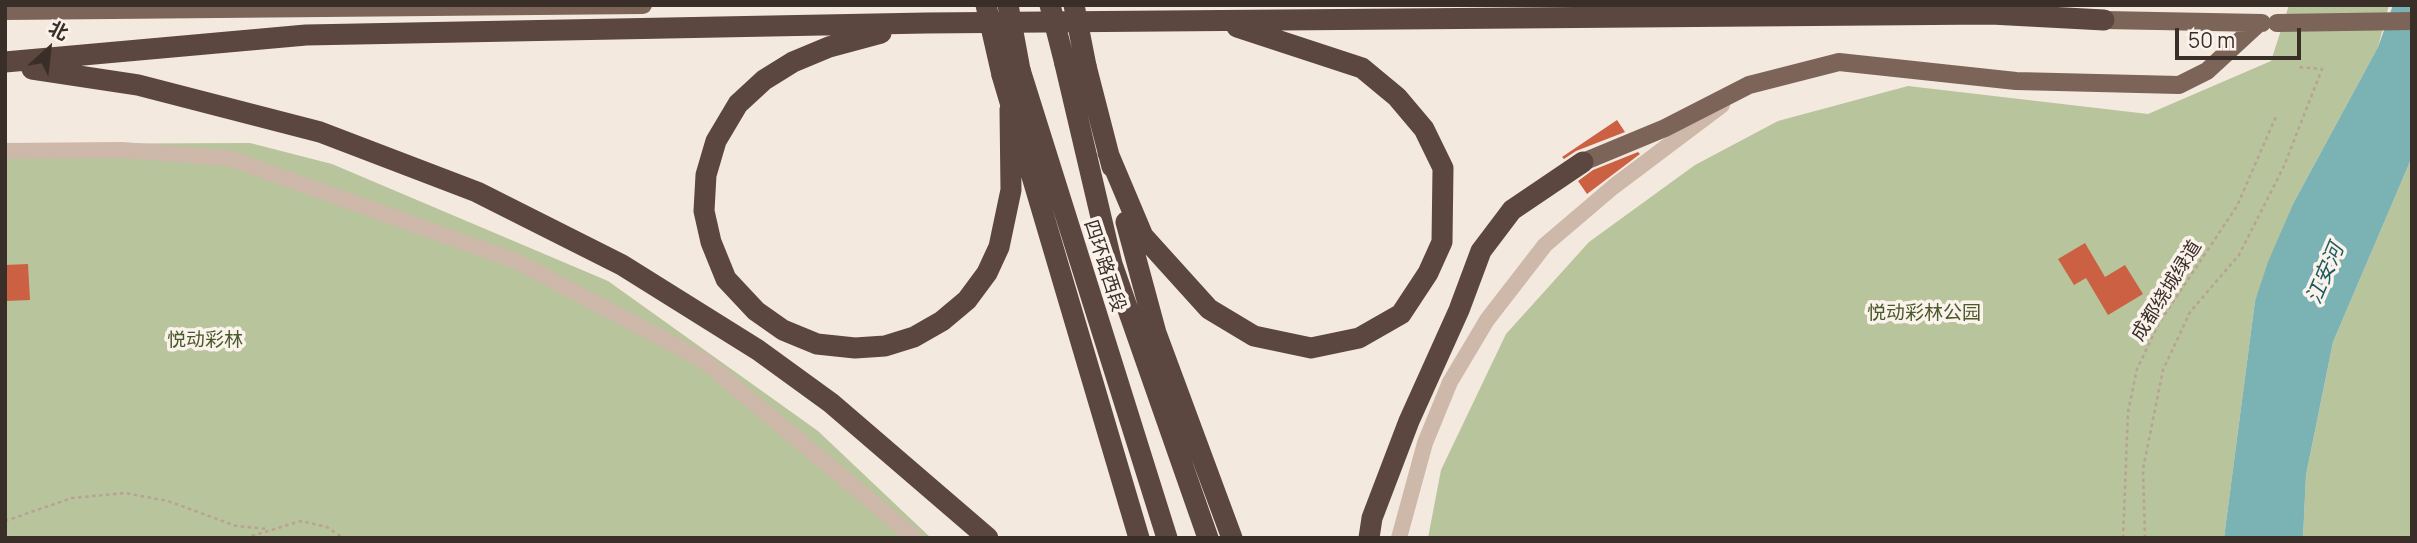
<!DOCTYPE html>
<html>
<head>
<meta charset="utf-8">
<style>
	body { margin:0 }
	#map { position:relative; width:2417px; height:543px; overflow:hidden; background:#f4e9de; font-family:Manrope,"Noto Sans SC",sans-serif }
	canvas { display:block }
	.frame { position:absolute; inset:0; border:7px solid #3a2e29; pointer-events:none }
	.north { position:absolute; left:14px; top:14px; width:70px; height:70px; -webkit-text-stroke:5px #fbf3eb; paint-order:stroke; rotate:27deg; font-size:19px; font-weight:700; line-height:28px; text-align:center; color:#3a2e29 }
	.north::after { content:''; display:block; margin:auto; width:24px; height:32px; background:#3a2e29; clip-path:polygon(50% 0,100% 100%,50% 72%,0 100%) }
	.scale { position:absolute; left:2175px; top:28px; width:126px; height:32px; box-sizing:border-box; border:4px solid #3a2e29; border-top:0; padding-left:9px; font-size:21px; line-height:24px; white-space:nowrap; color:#3a2e29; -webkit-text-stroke:5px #fbf3eb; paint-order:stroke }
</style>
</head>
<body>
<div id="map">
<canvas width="2417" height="543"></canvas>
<div class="frame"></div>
<div class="north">北</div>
<div class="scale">50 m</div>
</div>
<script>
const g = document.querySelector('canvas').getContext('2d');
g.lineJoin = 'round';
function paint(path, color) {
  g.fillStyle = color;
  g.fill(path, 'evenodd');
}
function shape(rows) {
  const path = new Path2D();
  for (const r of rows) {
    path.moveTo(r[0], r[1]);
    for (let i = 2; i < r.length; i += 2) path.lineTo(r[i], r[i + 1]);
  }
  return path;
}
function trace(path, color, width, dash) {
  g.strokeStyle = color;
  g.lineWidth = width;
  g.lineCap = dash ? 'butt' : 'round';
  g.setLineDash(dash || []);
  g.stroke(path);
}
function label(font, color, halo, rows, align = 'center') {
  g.font = font + ' Manrope,"Noto Sans SC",sans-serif';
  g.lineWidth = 7;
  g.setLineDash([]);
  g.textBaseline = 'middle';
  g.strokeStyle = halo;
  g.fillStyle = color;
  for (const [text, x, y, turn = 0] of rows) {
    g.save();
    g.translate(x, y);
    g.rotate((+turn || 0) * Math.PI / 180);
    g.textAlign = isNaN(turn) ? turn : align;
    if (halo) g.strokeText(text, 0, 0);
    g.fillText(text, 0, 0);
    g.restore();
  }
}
const green = shape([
	[2289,5,2389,5,2378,47,2294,202,2255,301,2224,538,1428,538,1441,470,1506,334,1589,242,1695,165,1778,121,1908,86,2148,114,2271,61],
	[250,143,332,164,608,281,818,431,931,538,5,538,5,144],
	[2412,157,2412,538,2303,538,2306,475,2333,342]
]);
const water = shape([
	[2393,5,2412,5,2412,157,2333,342,2306,475,2303,538,2224,538,2255,301,2268,262,2294,202,2378,47]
]);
const building = shape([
	[1617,120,1625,132,1576,151,1564,159,1562,157],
	[1638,152,1640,154,1587,194,1578,181,1593,170],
	[2085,243,2105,277,2125,265,2143,294,2108,315,2086,278,2074,285,2058,259],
	[28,264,30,300,5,301,5,265]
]);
const path = shape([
	[5,521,72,498,125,493,168,501,236,526,268,529],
	[245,538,301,521,327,527,343,538],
	[2123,538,2128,412,2137,369,2159,323,2237,206,2277,114],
	[2145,538,2143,469,2163,370,2190,312,2239,255,2284,166,2322,69,2298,67]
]);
const minor = shape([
	[5,151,122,150,229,158,516,261,703,360,915,538],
	[1399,538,1425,443,1450,382,1487,320,1545,245,1613,187,1722,105]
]);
const major = shape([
	[5,11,643,5],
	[2104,20,2262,23],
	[1583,162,1665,128,1749,85,1839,62,2016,81,2179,85,2207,71,2258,24]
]);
const highway = shape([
	[881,33,829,47,793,62,764,80,738,104,716,141,706,175,704,211,711,242,726,279,756,311,783,330,817,344,855,348,885,346,914,337,942,321,967,300,987,273,999,247,1011,190,1010,109],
	[5,62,306,35,926,23,1991,14,2104,20],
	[1065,64,1112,264,1208,538],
	[1086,66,1112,167],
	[32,69,138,85,320,132,477,192,622,265,758,350,831,403,988,538],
	[1020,70,1167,538],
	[1002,75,1139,538],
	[1108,153,1143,236,1209,309,1254,336,1311,348,1359,338,1401,314,1428,273,1442,242,1443,168,1424,129,1397,97,1362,68,1237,27],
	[1126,222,1156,333,1232,538],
	[1369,538,1372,518,1409,421,1459,310,1481,251,1512,210,1583,162]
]);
const majorBridge = shape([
	[2277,23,2412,21]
]);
const highwayBridge = shape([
	[986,5,1002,75],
	[1008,5,1020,70],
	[1050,5,1065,64],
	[1074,5,1086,66]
]);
const streetNames = [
	["四环路西段",1104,266,72],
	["成都绕城绿道",2167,291,-58]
];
const parkNames = [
	["悦动彩林公园",1924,314],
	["悦动彩林",205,341]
];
const waterNames = [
	["江安河",2326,274,-67]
];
paint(green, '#b8c49c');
paint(water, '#7bb2b3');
paint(building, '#cc6043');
trace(path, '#b9a293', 2.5, [3.5, 3.5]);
trace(minor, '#cdb8a9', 16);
trace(major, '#7c6459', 18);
trace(highway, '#5b4740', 21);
trace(majorBridge, '#7c6459', 18);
trace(highwayBridge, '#5b4740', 21);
label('19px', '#3a2e29', '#fbf3eb', streetNames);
label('19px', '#4a592b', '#fbf3eb', parkNames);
label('italic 21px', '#1c5c5e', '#fbf3eb', waterNames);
</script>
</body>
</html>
